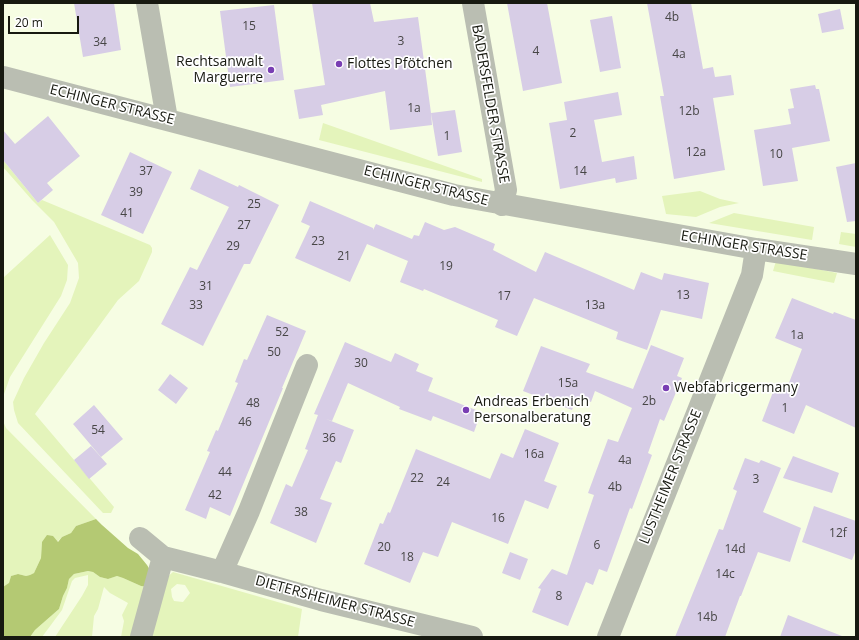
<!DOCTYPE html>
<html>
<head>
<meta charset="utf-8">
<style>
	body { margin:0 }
	#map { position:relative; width:859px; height:640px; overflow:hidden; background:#f6fde3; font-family:"Open Sans",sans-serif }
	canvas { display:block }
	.frame { position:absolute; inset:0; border:4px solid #171910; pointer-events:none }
	.scale { position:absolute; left:8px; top:16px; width:71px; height:18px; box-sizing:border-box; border:2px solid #171910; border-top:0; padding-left:5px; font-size:12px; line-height:14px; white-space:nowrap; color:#171910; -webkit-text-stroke:3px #fff; paint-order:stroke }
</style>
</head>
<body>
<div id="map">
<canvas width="859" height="640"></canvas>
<div class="frame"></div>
<div class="scale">20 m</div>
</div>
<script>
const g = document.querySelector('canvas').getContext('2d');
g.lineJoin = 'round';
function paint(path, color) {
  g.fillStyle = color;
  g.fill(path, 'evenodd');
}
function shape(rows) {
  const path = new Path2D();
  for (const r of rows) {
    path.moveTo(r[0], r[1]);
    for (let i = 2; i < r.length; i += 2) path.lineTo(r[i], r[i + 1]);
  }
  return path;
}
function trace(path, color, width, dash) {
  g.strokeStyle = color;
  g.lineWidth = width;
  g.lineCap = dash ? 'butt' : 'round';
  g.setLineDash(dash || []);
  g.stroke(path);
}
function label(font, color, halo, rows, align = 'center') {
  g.font = font + ' "Open Sans",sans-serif';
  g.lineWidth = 3.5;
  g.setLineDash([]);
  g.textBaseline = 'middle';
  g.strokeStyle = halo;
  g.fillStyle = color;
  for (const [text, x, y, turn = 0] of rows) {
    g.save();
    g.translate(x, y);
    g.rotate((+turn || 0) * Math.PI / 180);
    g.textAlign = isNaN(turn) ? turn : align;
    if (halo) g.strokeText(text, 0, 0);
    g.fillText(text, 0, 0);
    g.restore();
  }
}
const green = shape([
	[323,123,482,179,482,182,319,140],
	[3,160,38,203,42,200,150,245,152,248,152,252,139,281,118,300,35,414,114,507,111,513,103,513,18,423,14,410,13,402,24,378,44,343,70,303,79,278,78,263,54,222,32,200,3,167],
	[700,191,720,199,739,203,720,207,696,217,666,214,662,196],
	[734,213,814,227,812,240,709,223],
	[841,232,856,234,856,247,839,244],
	[50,235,68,265,67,280,61,296,10,377,3,397,3,278],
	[776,261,837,273,834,283,773,271],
	[3,421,6,428,96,519,76,526,71,533,62,537,57,542,42,542,41,558,34,573,30,575,26,576,18,574,11,576,9,584,3,587],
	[88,571,93,572,100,577,108,579,117,576,123,578,141,586,148,587,135,637,121,637,124,621,122,615,128,603,110,593,104,587,98,609,94,616,92,637,55,637,82,596,88,585,88,575,75,578,72,581,62,610,42,637,30,637,35,630,59,609,63,596,67,588,69,579,74,574],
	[173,572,302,609,298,637,148,637,163,581],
	[177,584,185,585,190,593,183,602,174,601,172,597,171,589]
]);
const forest = shape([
	[96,519,102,525,128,548,138,554,147,565,153,575,148,587,141,586,123,578,117,576,108,579,100,577,93,572,88,571,74,574,69,579,67,588,63,596,59,609,35,630,30,637,3,637,3,587,9,583,11,576,18,574,26,576,30,575,34,573,41,558,42,542,47,535,53,536,58,542,62,537,71,533,76,526]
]);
const building = shape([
	[74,3,114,3,121,50,83,57],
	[312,3,370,3,374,22,418,17,431,113,455,110,462,152,438,156,431,113,432,125,390,130,385,91,321,105,323,115,299,119,294,90,325,85],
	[507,3,547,3,562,83,523,91],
	[647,3,691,3,703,69,713,67,715,77,731,75,734,95,713,98,725,170,674,179,660,96,664,96],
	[274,5,284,80,230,87,220,11],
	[840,9,844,29,822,33,818,14],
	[612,16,621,68,600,72,590,20],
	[815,85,816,89,819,89,830,141,792,148,798,181,763,186,754,130,791,124,788,109,794,108,790,89],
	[618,92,622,115,594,120,602,162,634,156,637,179,616,183,615,178,560,189,549,123,567,120,564,102],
	[48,116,80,156,47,183,53,190,38,203,3,160,3,130,15,144],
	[130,152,172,172,143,234,101,215],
	[856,163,856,221,847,222,836,167],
	[199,169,238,187,239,185,279,205,250,264,244,264,203,346,161,324,190,267,197,270,229,207,190,189],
	[310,201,373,228,373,230,376,224,412,239,414,235,419,236,425,222,444,230,455,227,495,244,493,250,536,272,545,252,634,290,641,272,662,280,664,273,709,283,702,319,661,310,647,350,616,339,618,332,534,298,517,336,495,327,498,320,424,289,423,291,400,282,408,261,367,244,350,282,295,258,310,226,301,222],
	[792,298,833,314,834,312,856,320,856,428,806,405,794,434,762,421,776,384,787,388,802,349,775,338],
	[267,315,306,331,282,388,283,388,230,516,210,507,206,519,185,510,210,452,207,451,216,430,218,431,238,383,235,382,244,359,247,360],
	[345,342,391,362,395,353,419,364,416,371,433,378,428,391,481,412,474,432,433,416,431,421,399,409,400,407,348,383,332,421,326,419,354,430,341,463,336,461,320,499,332,503,316,543,270,523,286,484,292,487,308,450,305,449,318,415,314,414],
	[651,345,684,358,677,376,682,378,664,421,660,419,648,453,652,455,632,509,630,508,607,572,599,569,593,585,586,582,568,626,532,612,541,589,538,588,552,569,567,575,594,495,588,493,608,439,618,442,632,408,595,391,591,402,577,397,572,410,523,391,541,346,590,364,586,372,633,389],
	[170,374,188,388,176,404,158,390],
	[94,405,123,439,101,457,73,424],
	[525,429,559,443,544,481,557,486,548,509,525,500,508,544,452,522,438,557,423,552,410,583,364,564,380,523,383,524,388,512,390,513,416,449,490,479,501,453,513,458],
	[91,446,107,464,89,479,74,460],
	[793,456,839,473,832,493,783,478],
	[745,458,759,463,761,460,781,468,763,512,801,528,790,562,758,552,741,596,740,596,725,637,675,637,719,529,723,530,737,491,733,489],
	[814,506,856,521,856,550,852,560,802,542],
	[510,552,528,559,520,580,502,573],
	[788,615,842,636,842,637,780,637]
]);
const minor = shape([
	[147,3,167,119],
	[473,3,506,190,502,205],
	[3,77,454,195,756,249,856,264],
	[140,538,163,557,222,572,321,600,472,637],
	[222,572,249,511,307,365],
	[141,637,163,557],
	[608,637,752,275,756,249]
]);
const markers = [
	[339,64,4,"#793eb3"],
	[271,70,4,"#793eb3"],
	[666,388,4,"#793eb3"],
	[466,410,4,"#793eb3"]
];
const numberNames = [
	["4b",672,18],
	["15",249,27],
	["3",401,42],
	["34",100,43],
	["4",536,52],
	["4a",679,55],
	["1a",414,109],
	["12b",689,112],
	["2",573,134],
	["1",447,137],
	["12a",696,153],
	["10",776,155],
	["37",146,172],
	["14",580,172],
	["39",136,193],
	["25",254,205],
	["41",127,214],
	["27",244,226],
	["23",318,242],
	["29",233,247],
	["21",344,257],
	["19",446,267],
	["31",206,287],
	["13",683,296],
	["17",504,297],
	["33",196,306],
	["13a",595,306],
	["52",282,333],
	["1a",797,336],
	["50",274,353],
	["30",361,364],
	["15a",568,384],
	["2b",649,402],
	["48",253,404],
	["1",785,409],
	["46",245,423],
	["54",98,431],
	["36",329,439],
	["16a",534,455],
	["4a",625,461],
	["44",225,473],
	["22",417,479],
	["3",756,480],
	["24",443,483],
	["4b",615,488],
	["42",215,496],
	["38",301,513],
	["16",498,519],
	["12f",838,534],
	["6",597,546],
	["20",384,548],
	["14d",735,550],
	["18",407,558],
	["14c",725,575],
	["8",559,597],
	["14b",707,618]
];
const poiNames = [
	["Rechtsanwalt",263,62,"right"],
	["Marguerre",263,78,"right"],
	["Flottes Pfötchen",347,64],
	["Webfabricgermany",674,388],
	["Andreas Erbenich",474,402],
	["Personalberatung",474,418]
];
const streetNames = [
	["BADERSFELDER STRASSE",490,104,80],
	["ECHINGER STRASSE",112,105,14],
	["ECHINGER STRASSE",426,186,14],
	["ECHINGER STRASSE",744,246,9],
	["LUSTHEIMER STRASSE",671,477,-68],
	["DIETERSHEIMER STRASSE",335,602,15]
];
paint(green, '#e4f4bb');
paint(forest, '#b4c973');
paint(building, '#d7cde6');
trace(minor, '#babeb2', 22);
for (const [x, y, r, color] of markers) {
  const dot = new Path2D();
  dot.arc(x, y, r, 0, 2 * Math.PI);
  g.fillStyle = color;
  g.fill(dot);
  trace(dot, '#fff', 1.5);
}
label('12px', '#474646', null, numberNames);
label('14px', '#171910', '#fff', poiNames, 'left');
label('14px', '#171910', '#fff', streetNames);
</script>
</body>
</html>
